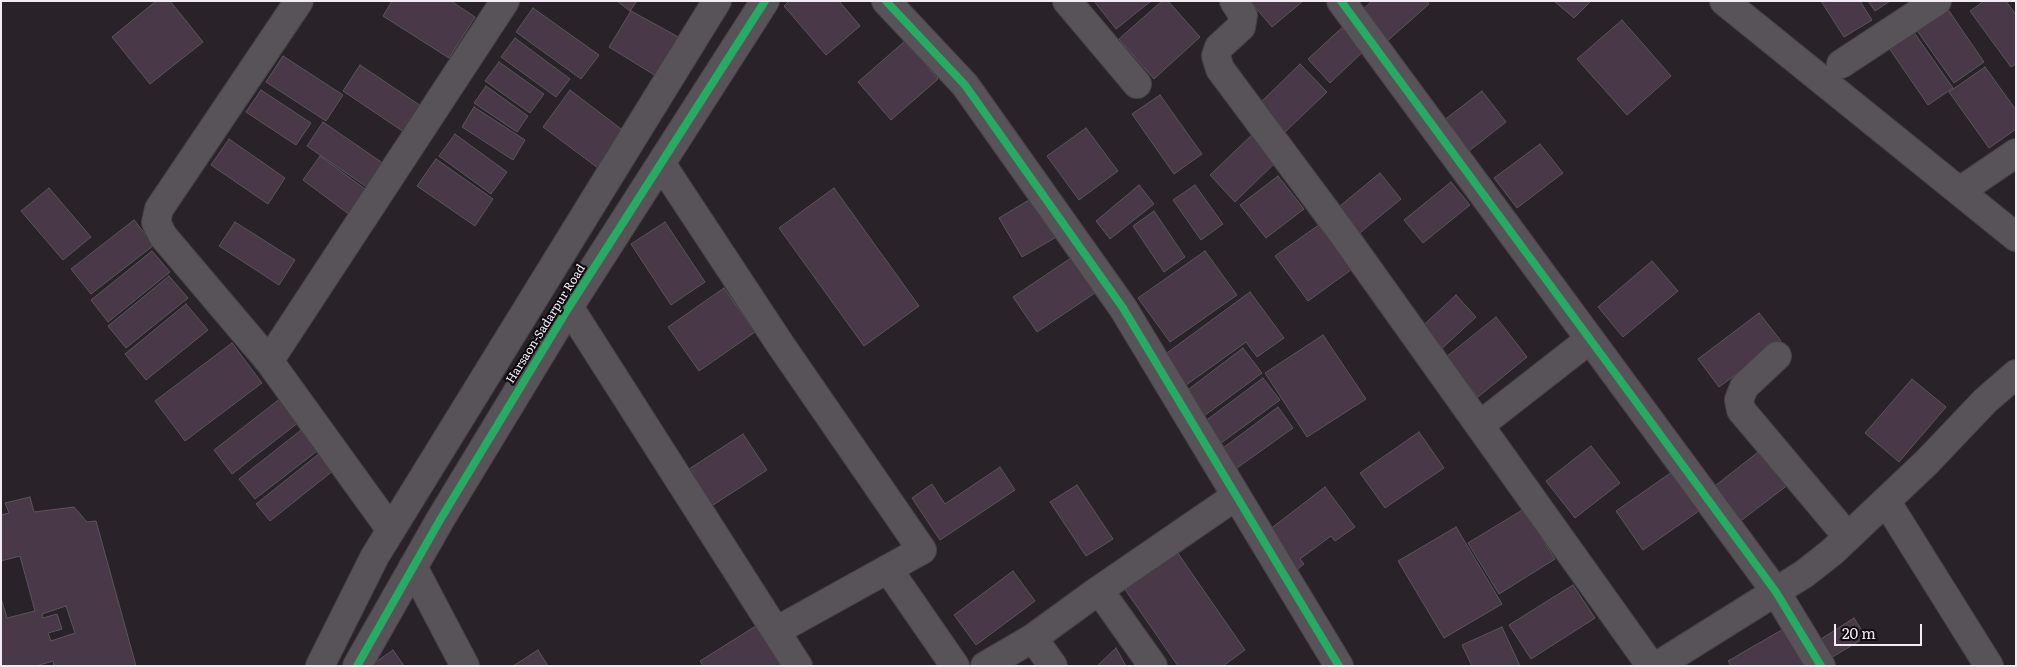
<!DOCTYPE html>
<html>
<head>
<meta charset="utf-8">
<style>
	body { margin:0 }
	#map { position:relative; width:2017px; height:667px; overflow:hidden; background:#292329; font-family:Literata,serif }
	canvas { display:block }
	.frame { position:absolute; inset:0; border:2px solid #f3ebf3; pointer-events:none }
	.scale { position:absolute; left:1834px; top:624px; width:88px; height:22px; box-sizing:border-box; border:2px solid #f3ebf3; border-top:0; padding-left:6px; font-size:15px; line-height:18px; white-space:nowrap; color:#f3ebf3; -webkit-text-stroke:4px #110c11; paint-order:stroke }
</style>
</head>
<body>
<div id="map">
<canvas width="2017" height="667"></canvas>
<div class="frame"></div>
<div class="scale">20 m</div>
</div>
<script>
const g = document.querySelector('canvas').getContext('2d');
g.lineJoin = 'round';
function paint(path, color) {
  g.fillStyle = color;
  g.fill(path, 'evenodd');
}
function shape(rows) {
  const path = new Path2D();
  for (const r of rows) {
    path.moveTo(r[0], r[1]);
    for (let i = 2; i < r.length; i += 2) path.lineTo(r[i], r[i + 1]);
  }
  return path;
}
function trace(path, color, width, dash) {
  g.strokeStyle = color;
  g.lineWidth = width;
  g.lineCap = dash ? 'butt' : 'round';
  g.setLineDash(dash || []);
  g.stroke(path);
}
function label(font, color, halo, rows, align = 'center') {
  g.font = font + ' Literata,serif';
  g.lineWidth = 4.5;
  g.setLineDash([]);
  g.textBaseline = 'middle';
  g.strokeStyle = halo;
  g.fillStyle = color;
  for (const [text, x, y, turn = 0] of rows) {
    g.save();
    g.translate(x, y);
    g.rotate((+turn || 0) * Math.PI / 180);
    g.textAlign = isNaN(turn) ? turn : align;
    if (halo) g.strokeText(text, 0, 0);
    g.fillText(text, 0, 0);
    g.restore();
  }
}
const building = shape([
	[156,1,170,1,203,42,150,84,112,37,156,1],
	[392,1,451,1,475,17,449,58,383,16,392,1],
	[617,1,637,1,630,11,617,1],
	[789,1,839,1,860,26,826,55,784,6,789,1],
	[1094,1,1151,1,1116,29,1094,1],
	[1162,1,1168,1,1200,37,1154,79,1119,39,1162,1],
	[1250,1,1303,1,1272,27,1250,1],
	[1372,1,1427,1,1429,4,1385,43,1359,13,1372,1],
	[1554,1,1591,1,1574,18,1554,1],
	[1821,1,1860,1,1872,20,1844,37,1821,1],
	[1868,1,1890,1,1875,11,1868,1],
	[1984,1,2006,1,2016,15,2016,64,2011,67,1970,11,1984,1],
	[533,8,599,55,581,79,516,32,533,8],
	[1947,8,1984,62,1954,83,1916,29,1947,8],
	[631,11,682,39,656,76,609,47,631,11],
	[1622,20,1671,76,1627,115,1577,59,1622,20],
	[1346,24,1368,47,1330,83,1308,59,1346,24],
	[1913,31,1953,88,1928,105,1889,48,1913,31],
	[515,38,570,79,556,97,501,57,515,38],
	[905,41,938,79,891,120,858,82,905,41],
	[283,56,343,95,326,121,266,82,283,56],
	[499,62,544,94,530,113,485,81,499,62],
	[1300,64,1327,92,1285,132,1258,105,1300,64],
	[360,65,421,106,404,132,343,91,360,65],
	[1985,67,2016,110,2016,129,1989,148,1949,92,1985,67],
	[486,86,528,116,517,132,474,103,486,86],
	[261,90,311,123,296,145,246,112,261,90],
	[570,90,629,135,602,171,543,127,570,90],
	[1482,91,1506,122,1464,155,1439,124,1482,91],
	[1160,95,1202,154,1174,174,1132,114,1160,95],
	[474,107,525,140,513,160,462,127,474,107],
	[323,122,387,166,371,190,307,146,323,122],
	[1086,128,1118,171,1079,200,1047,156,1086,128],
	[1259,128,1284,154,1235,202,1210,175,1259,128],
	[455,134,507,172,491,194,439,156,455,134],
	[229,139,285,178,268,204,211,165,229,139],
	[1540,144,1563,173,1517,208,1494,178,1540,144],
	[320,156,372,194,354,218,303,180,320,156],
	[436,159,493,199,475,226,417,186,436,159],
	[1380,173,1401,199,1356,236,1335,210,1380,173],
	[1278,176,1304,209,1266,238,1240,205,1278,176],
	[1451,182,1470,205,1423,243,1404,220,1451,182],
	[1139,185,1154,204,1110,239,1096,221,1139,185],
	[1195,185,1223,224,1201,240,1173,200,1195,185],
	[49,188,91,237,63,260,21,211,49,188],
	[834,188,919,306,864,346,779,228,834,188],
	[1034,197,1058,236,1022,257,999,218,1034,197],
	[1154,211,1185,257,1164,272,1133,226,1154,211],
	[134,220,154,245,91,294,71,269,134,220],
	[235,222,295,260,279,285,219,246,235,222],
	[665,222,705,282,671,305,631,244,665,222],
	[1323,222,1355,267,1308,301,1275,256,1323,222],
	[152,251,170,272,108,322,91,300,152,251],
	[1205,251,1237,295,1170,342,1138,298,1205,251],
	[1071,258,1095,293,1037,332,1013,297,1071,258],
	[1652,261,1678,291,1623,337,1598,307,1652,261],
	[169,276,188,298,126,348,108,326,169,276],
	[724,288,755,332,699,371,668,327,724,288],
	[1250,292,1284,338,1257,357,1246,342,1182,388,1160,358,1250,292],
	[1456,295,1476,317,1436,354,1416,332,1456,295],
	[186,304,208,330,146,380,125,354,186,304],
	[1759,313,1781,341,1719,387,1698,359,1759,313],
	[1496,317,1527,357,1478,397,1446,357,1496,317],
	[1323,335,1366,399,1307,437,1265,373,1323,335],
	[232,343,262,383,185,441,155,401,232,343],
	[1243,348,1262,373,1204,416,1185,392,1243,348],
	[1263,378,1280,400,1217,446,1200,425,1263,378],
	[1912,379,1946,407,1899,462,1865,433,1912,379],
	[281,398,299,422,232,474,214,450,281,398],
	[1278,407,1293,428,1237,468,1223,448,1278,407],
	[305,427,321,448,255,499,239,479,305,427],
	[1419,432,1444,468,1385,508,1360,473,1419,432],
	[743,434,767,470,710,507,686,471,743,434],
	[1591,446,1620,483,1575,518,1546,481,1591,446],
	[1766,446,1793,481,1738,523,1711,489,1766,446],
	[325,449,339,466,270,521,256,504,325,449],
	[1000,467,1015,490,940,540,912,498,932,484,945,504,1000,467],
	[1672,472,1699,511,1643,550,1616,511,1672,472],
	[1077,485,1113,539,1086,556,1050,502,1077,485],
	[1325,487,1355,527,1335,541,1331,536,1300,559,1304,564,1294,572,1269,530,1325,487],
	[30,497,34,512,74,507,87,522,96,521,136,666,54,666,53,661,36,666,1,666,1,598,7,618,35,611,20,556,1,561,1,515,9,513,5,503,30,497],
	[66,606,75,633,51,641,48,633,62,629,57,614,43,618,42,614,66,606],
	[1524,509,1555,559,1499,594,1468,543,1524,509],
	[1456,527,1502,604,1444,638,1398,561,1456,527],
	[1177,552,1245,650,1223,666,1178,666,1124,588,1177,552],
	[1013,571,1035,601,976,645,954,615,1013,571],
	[1573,585,1595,618,1531,659,1509,625,1573,585],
	[1854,618,1866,637,1829,659,1818,641,1854,618],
	[759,624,786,666,703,666,700,661,759,624],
	[1502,627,1520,666,1472,666,1462,645,1502,627],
	[1787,627,1809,666,1731,666,1728,661,1787,627],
	[1116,648,1126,666,1097,666,1116,648],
	[393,650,404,666,370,666,393,650],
	[538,650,548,666,513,666,538,650]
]);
const street = shape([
	[299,1,159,209,156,222,163,236,269,361,391,530],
	[886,1,965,85,1123,308,1339,666],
	[1067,1,1137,84],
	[1234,1,1243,15,1241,27,1219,47,1216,56,1220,69,1340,230,1651,666],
	[1341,1,1776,592,1821,666],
	[1724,1,2016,237],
	[1841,64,1937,1],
	[662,165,780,344,922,550,776,631],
	[1960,191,2016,153],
	[569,307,798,666],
	[1777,356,1744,387,1739,400,1741,410,1848,537],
	[269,361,505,1],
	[1480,425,1589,340],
	[1886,501,1989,666],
	[413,567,465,666],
	[888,569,955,666],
	[1099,590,1153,666],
	[1033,638,1053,666],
	[985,666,1033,638,1099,590,1236,496],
	[1657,666,1804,574,1832,552,1927,462,1985,401,2016,374]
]);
const secondary = shape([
	[320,666,375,556,717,1],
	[357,666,440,520,569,307,765,1]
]);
const cycleway = shape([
	[886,1,965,85,1123,308,1339,666],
	[1341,1,1776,592,1821,666],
	[357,666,440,520,569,307,765,1]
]);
const streetNames = [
	["Harsaon-Sadarpur Road",546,324,-58]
];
paint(building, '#483848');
trace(building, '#5a565a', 1);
trace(street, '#474147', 30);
trace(secondary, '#474147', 30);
trace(street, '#585358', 28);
trace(secondary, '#585358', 28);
trace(cycleway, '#26ab63', 8);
label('12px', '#f3ebf3', '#110c11', streetNames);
</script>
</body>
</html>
